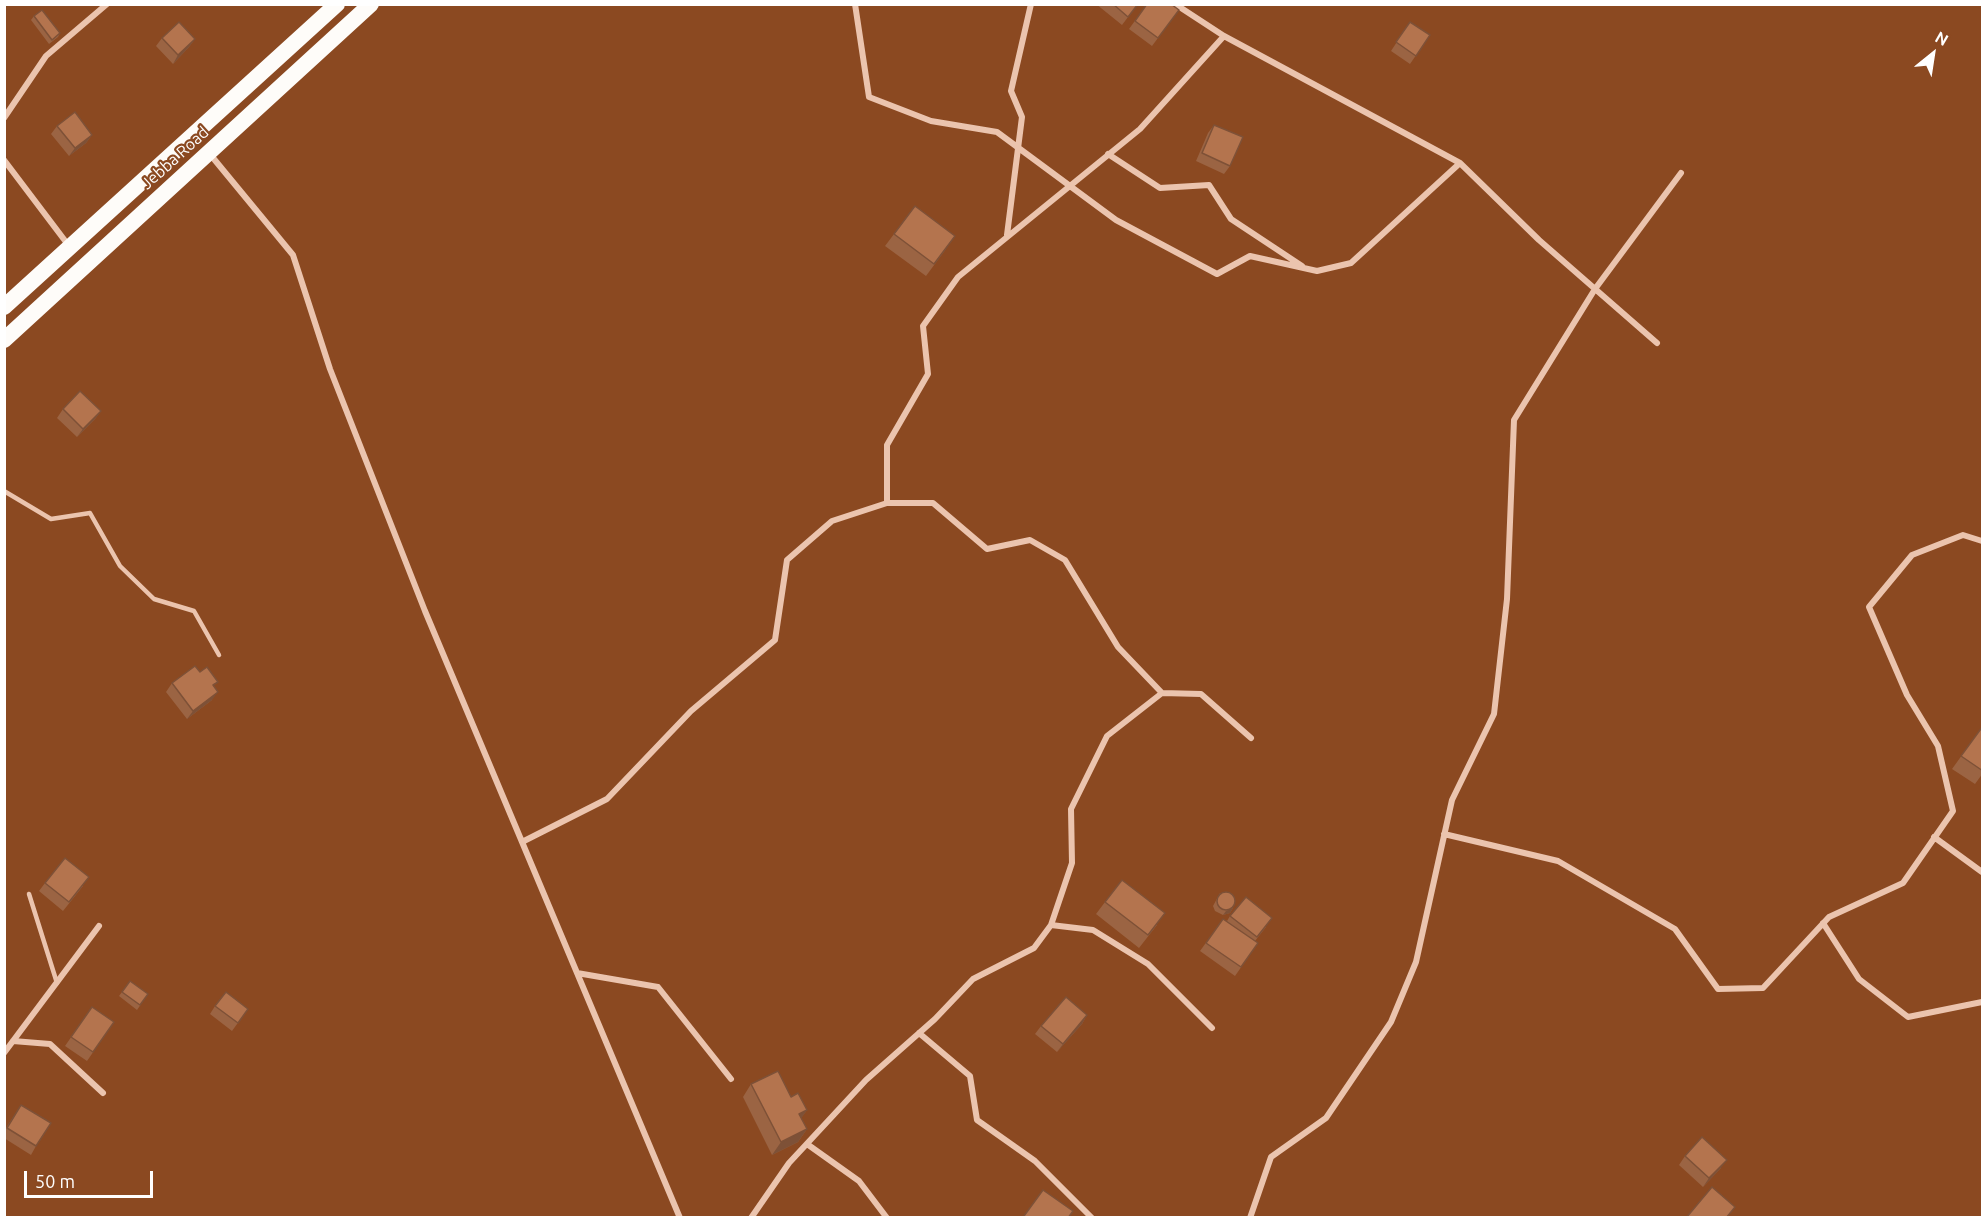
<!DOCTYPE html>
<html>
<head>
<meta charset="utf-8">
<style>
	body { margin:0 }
	#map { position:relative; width:1987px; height:1222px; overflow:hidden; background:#8b4921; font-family:Ubuntu,sans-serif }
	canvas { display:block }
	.frame { position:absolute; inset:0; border:6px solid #fff; pointer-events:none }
	.north { position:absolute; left:1903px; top:24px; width:60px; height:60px; -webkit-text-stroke:4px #8b4921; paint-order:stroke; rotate:30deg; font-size:16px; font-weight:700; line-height:24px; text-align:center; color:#fff }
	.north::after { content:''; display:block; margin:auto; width:21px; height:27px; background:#fff; clip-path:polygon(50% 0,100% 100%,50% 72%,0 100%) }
	.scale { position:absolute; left:24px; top:1171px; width:129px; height:27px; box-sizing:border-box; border:3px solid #fff; border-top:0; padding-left:8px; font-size:18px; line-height:21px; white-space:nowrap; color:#fff; -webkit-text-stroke:4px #8b4921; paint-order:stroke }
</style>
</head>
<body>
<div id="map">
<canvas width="1987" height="1222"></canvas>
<div class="frame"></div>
<div class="north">N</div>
<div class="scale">50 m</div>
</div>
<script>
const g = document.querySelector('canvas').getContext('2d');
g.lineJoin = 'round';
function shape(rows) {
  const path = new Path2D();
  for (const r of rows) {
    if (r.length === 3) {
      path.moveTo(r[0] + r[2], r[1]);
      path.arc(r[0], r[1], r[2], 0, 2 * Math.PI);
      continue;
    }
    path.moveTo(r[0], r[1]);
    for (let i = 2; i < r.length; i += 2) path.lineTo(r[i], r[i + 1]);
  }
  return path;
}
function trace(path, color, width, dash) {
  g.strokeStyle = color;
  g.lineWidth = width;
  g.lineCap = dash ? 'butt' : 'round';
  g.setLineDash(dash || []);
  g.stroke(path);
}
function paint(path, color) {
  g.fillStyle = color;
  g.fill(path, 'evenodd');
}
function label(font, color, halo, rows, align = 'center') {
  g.font = font + ' Ubuntu,sans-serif';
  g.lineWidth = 4.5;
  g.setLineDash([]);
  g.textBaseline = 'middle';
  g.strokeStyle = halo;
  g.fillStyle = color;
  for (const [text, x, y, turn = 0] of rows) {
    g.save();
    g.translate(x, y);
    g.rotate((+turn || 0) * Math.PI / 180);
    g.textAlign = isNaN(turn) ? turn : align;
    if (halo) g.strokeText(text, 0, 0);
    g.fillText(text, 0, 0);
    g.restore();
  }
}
const service = shape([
	[4,491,51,519,90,513,120,566,154,599,194,611,219,655],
	[29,894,57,983]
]);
const minor = shape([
	[855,4,869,97,931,121,997,132,1116,220,1217,274,1250,256,1317,271,1351,263,1460,163],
	[1175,4,1224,36,1460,163,1539,240,1657,343],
	[4,118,46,56,107,4],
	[209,153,293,255,330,369,425,611,680,1218],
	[1108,154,1160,188,1209,185,1231,219,1302,266],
	[4,160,69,246],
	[1007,235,1022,117,1011,91,1031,4],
	[1162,693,1118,647,1065,560,1030,540,987,549,933,503,887,503,887,445,928,374,923,326,958,277,1140,129,1224,36],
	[1444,834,1558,861,1675,929,1718,989,1763,988,1829,917,1903,883,1953,811,1938,746,1907,695,1869,607,1912,555,1963,535,1982,541],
	[1934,837,1982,872],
	[522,842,607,799,691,711,775,640,787,560,832,521,887,503],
	[1823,923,1859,979,1908,1017,1982,1002],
	[1051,925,1093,930,1148,964,1212,1028],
	[577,973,658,987,731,1079],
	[919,1033,970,1076,977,1120,1035,1161,1092,1218],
	[13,1041,50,1044,103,1093],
	[4,1053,99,926],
	[807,1144,859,1181,887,1218],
	[751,1218,789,1163,866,1080,935,1019,973,979,1034,948,1051,925,1072,863,1071,809,1107,736,1162,693,1201,694,1251,738],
	[1250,1218,1271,1157,1326,1118,1391,1022,1416,962,1452,800,1494,714,1507,599,1514,420,1595,289,1681,173]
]);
const trunk = shape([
	[4,307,337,4],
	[4,340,371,4]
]);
const wall = shape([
	[1096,4,1138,4,1122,25],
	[1147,4,1179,10,1152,46,1129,29],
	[34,16,60,33,58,37,49,44,31,20],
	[1410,22,1430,35,1410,64,1391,51],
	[162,38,195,39,189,47,173,64,156,46],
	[1214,125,1230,166,1224,174,1196,161,1208,133],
	[57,126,92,135,86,143,69,156,51,134],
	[894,234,946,249,926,276,885,246],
	[63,409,101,411,95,419,77,437,57,418],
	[200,672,214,687,212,700,187,719,166,692,172,683],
	[1983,726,1983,773,1975,784,1952,769],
	[45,883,83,886,63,911,39,891],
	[1220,893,1233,908,1230,913,1223,915,1215,911,1213,906],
	[1105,902,1157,925,1139,948,1096,914],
	[1230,916,1266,927,1255,941,1258,943,1235,976,1200,951,1223,919,1227,921],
	[130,981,148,994,137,1010,119,996],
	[215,1006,248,1009,232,1031,210,1014],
	[92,1007,114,1022,87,1061,65,1046],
	[1087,1015,1082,1024,1057,1052,1035,1034,1041,1026],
	[751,1084,791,1097,807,1110,801,1118,807,1129,798,1142,772,1155,743,1097],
	[21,1105,36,1146,31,1155,4,1138,4,1131],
	[1685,1156,1721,1168,1703,1187,1679,1165]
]);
const shadedWall = shape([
	[195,39,189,47,173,64,178,55],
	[92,135,86,143,69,156,75,148],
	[101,411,95,419,77,437,83,429],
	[218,692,212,700,187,719,193,711],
	[1233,908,1230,913,1223,915,1226,911],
	[1087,1015,1082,1024,1057,1052,1063,1044],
	[807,1110,798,1123,799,1114],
	[807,1129,798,1142,772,1155,781,1142],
	[1727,1160,1721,1168,1703,1187,1709,1178]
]);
const building = shape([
	[1113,4,1138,4,1128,17,1113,4],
	[1147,4,1171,4,1179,10,1158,38,1135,21,1147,4],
	[42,10,60,33,52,40,34,16,42,10],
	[179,22,195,39,178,55,162,38,179,22],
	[1410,22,1430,35,1416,56,1396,42,1410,22],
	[75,112,92,135,75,148,57,126,75,112],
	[1214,125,1243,137,1230,166,1202,153,1214,125],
	[915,206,955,236,934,264,894,234,915,206],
	[80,391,101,411,83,429,63,409,80,391],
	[195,666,200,672,207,667,218,682,213,685,218,692,193,711,172,683,195,666],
	[1983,726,1983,771,1961,756,1983,726],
	[65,858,89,877,69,902,45,883,65,858],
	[1122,880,1165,913,1148,935,1105,902,1122,880],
	[1226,901,9],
	[1246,897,1272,918,1257,937,1230,916,1246,897],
	[1223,919,1258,943,1241,967,1206,943,1223,919],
	[130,981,148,994,140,1005,122,992,130,981],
	[226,992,248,1009,238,1023,215,1006,226,992],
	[1066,997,1087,1015,1063,1044,1041,1026,1066,997],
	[92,1007,114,1022,93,1052,71,1037,92,1007],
	[778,1071,791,1097,798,1093,807,1110,799,1114,807,1129,781,1142,751,1084,778,1071],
	[21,1105,51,1123,36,1146,7,1128,21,1105],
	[1702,1137,1727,1160,1709,1178,1685,1156,1702,1137],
	[1712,1187,1735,1207,1726,1218,1686,1218,1712,1187],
	[1043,1190,1073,1211,1068,1218,1026,1218,1024,1216,1043,1190]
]);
const streetNames = [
	["Jebba Road",175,158,-42]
];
trace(service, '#ebc4ae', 4.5);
trace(minor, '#ebc4ae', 6);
trace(trunk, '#fefcf9', 16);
paint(wall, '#9b6443');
paint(shadedWall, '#7e5137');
paint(building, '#b4744e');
trace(building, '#7e5137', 1.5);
label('16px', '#fff', '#8b4921', streetNames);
</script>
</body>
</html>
